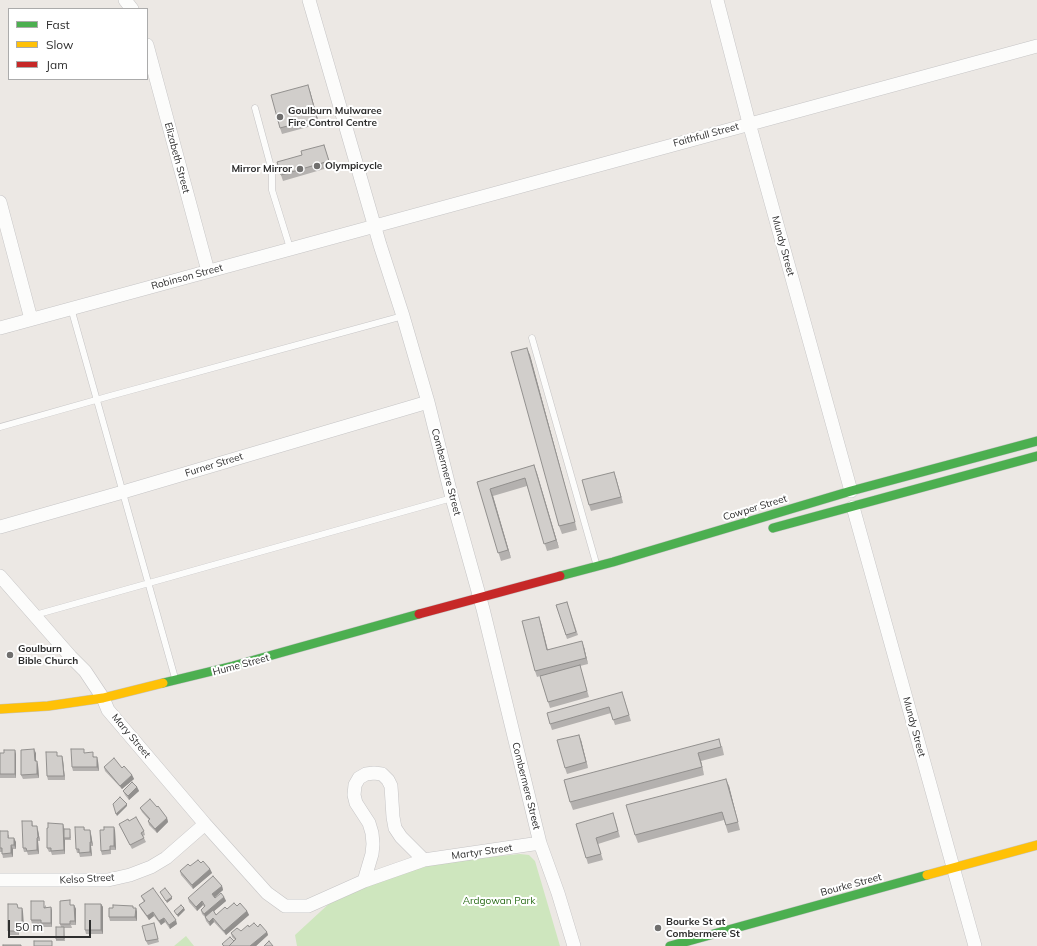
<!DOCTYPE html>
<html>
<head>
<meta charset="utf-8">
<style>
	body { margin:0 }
	#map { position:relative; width:1037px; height:946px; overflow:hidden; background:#ece8e4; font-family:Mulish,sans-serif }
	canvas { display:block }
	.legend { position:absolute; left:8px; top:8px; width:140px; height:72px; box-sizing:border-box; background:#fff; border:1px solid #ababab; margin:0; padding:5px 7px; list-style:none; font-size:12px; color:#2e2e2e }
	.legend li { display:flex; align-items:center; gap:8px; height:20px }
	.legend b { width:20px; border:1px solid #ababab }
	.scale { position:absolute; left:8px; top:920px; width:83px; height:18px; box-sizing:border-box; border:2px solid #2e2e2e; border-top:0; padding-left:5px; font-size:12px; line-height:14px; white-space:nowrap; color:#2e2e2e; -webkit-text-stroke:3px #fff; paint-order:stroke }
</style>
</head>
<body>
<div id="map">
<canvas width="1037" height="946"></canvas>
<ul class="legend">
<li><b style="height:5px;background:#4caf50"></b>Fast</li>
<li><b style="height:5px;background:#ffc107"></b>Slow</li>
<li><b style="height:5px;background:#c62828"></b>Jam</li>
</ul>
<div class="scale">50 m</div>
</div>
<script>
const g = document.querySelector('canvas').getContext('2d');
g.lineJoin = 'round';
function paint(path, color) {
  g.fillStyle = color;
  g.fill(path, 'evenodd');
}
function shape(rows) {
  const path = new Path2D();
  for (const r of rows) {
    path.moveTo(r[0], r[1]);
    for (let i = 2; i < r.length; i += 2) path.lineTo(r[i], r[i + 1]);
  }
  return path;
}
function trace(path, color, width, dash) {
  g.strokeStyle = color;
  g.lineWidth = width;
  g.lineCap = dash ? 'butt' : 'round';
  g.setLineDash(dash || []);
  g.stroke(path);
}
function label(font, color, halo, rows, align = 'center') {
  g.font = font + ' Mulish,sans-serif';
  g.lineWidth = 4;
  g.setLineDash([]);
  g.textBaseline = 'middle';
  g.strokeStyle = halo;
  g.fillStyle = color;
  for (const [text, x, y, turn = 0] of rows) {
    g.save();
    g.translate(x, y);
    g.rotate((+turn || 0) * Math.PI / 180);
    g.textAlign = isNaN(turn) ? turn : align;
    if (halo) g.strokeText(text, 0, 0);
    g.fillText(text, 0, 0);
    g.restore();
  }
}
const green = shape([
	[520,854,529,855,535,861,560,946,297,946,295,935,333,900,339,897,426,865,451,861],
	[186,936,194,946,174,946]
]);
const lane = shape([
	[255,108,272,171,272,190,290,248],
	[71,308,175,678],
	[532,338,596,563],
	[0,427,110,396,403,316],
	[35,615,452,498]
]);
const street = shape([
	[125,0,132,9],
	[309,0,380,245,403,316,428,402,452,498,483,609,540,843,558,893,574,946],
	[717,0,749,123,851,491],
	[147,45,208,271],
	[0,202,31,319],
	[0,328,1037,46],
	[853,507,975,946],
	[0,527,123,492,428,402],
	[0,576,71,657,85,671,103,698,108,710,205,824,267,893,285,906,308,906,364,881,424,860,540,843],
	[0,880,108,880,130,875,151,867,166,858,205,824],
	[364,881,372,854,373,844,372,833,369,823,356,803,354,795,355,785,359,778,366,774,374,773,382,774,388,780,391,786,393,817,395,828,401,837,424,860]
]);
const fast = shape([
	[773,528,1037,456],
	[560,576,613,562,851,491,1037,441],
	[163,683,233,666,419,614],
	[670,946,927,875]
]);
const slow = shape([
	[0,709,48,706,103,698,163,683],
	[927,875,1037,845]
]);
const jam = shape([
	[419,614,560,576]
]);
const wall = shape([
	[310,91,319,124,282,134,280,128],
	[324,145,331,167,283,181,281,175,302,155],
	[530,355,577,530,562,534,559,526],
	[534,465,559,548,547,551,527,486,493,496,511,558,501,561,477,482],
	[616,478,623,503,591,511,589,505],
	[567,602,578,635,567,639,556,605],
	[541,623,548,650,584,647,588,664,580,666,589,697,550,708,540,676,537,677,535,671],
	[624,698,631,721,615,725,611,713,552,730,550,724],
	[581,740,588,768,567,774,565,768],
	[722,746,724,755,701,761,704,775,573,810,570,802,564,780],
	[0,753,16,754,16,778,0,778],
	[36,753,36,761,38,765,39,778,23,779,21,775],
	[85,753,95,757,98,761,99,771,73,771,72,767],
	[58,756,62,756,63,760,65,780,48,780,47,776],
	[104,767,122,768,132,775,134,779,122,789,105,771],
	[729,786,740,830,728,833,724,820,638,843,635,835],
	[137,787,139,791,129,800,125,795,123,791],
	[140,808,167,818,168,822,157,833,149,825,148,821,149,820,142,812],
	[615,819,620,837,598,844,603,860,588,864,576,824],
	[32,821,33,826,38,830,40,841,38,841,39,854,28,855,27,852,24,852,23,848],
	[129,821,144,831,145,835,143,836,146,842,132,849,121,828,119,824],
	[63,824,64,829,70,829,70,831,71,840,65,840,65,854,52,855,51,852,49,852,47,848],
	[84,827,85,830,90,830,91,834,93,846,91,846,92,856,80,857,79,853,77,853,76,849],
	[115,830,116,850,111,850,111,854,102,855,101,851],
	[0,831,9,835,9,838,16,842,16,849,13,849,13,857,3,858,2,852,0,852],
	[201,863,210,869,212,873,193,889,181,875,180,871],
	[222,886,223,890,215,897,224,897,226,901,214,911,216,915,227,909,237,906,247,911,249,915,226,935,214,922,210,926,206,921,205,917,202,914,201,910,204,907,203,905,197,911,189,902,188,898],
	[141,896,177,924,170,929,165,922,161,925,154,916,149,920,141,909,139,905,144,902],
	[101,904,103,907,103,934,86,934,85,930],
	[46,905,46,907,51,907,52,911,52,927,42,927,41,924,32,924,31,920],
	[72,905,74,905,76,909,76,925,71,925,72,928,64,928,65,941,56,941,56,939,61,927,60,924],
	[19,908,22,908,23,912,24,931,19,931,19,935,9,935,8,931],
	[134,908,136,908,137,912,137,921,110,921,109,917],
	[154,923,159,942,148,945,146,941],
	[249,927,258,927,267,932,268,935,256,946,223,946,222,944,234,941,235,940,232,937,231,933,241,931]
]);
const shadedWall = shape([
	[308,85,310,91,319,124,317,118],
	[527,348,530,355,577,530,575,522],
	[534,465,537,473,559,548,556,540],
	[614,472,616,478,623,503,621,497],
	[490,489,493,496,511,558,508,550],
	[539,617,541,623,549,656,547,650],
	[582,641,584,647,588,664,586,658],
	[579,735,581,740,588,768,586,762],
	[34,749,36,753,36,765,35,761],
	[15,750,16,754,16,778,15,774],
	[698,753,701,761,704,775,702,767],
	[62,756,63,760,65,780,64,776],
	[97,757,98,761,99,771,97,767],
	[37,761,38,765,39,778,37,774],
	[132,775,134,779,122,789,120,786],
	[726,779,729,786,740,830,738,822],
	[137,787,139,791,129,800,128,796],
	[127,804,127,806,117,816,116,814],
	[167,818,168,822,157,833,155,829],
	[63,824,64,828,65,838,64,838,65,840,65,854,64,850],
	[37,826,38,830,40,841,38,837],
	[114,827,115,830,116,850,114,846],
	[90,830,91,834,93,846,91,842],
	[14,838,16,842,16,849,14,845],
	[37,838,38,841,39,854,37,850],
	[90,842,91,846,92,856,90,852],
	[11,845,13,849,13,857,11,853],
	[210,869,212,873,193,889,192,885],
	[222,886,223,890,214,898,212,894],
	[172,897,172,899,167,903,166,901],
	[224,897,226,901,206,918,204,914],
	[202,901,203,905,197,911,196,907],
	[101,904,103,907,103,934,101,930],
	[74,905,76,909,76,925,75,921],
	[51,907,52,911,52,927,51,923],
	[22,908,23,912,24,931,22,927],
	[136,908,137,912,137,921,135,917],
	[184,908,185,910,178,917,177,915],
	[247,911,249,915,226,935,224,931],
	[153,912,154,916,149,920,147,916],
	[164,918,165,922,161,925,159,921],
	[213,918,214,922,210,926,209,922],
	[176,920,177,924,170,929,169,925],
	[18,927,19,931,19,935,18,931],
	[267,932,268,935,256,946,250,946]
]);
const building = shape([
	[308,85,317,118,280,128,271,95,308,85],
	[324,145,329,161,281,175,277,162,302,155,301,151,324,145],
	[527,348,575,522,559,526,511,352,527,348],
	[534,465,556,540,544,544,525,478,490,489,508,550,498,553,477,482,534,465],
	[614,472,621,497,589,505,582,480,614,472],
	[567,602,576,632,566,635,556,605,567,602],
	[539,617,547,650,582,641,586,658,535,671,522,621,539,617],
	[580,665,587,691,548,702,540,676,580,665],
	[622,692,629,715,613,720,609,707,550,724,547,713,622,692],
	[579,735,586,762,565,768,557,740,579,735],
	[719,739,721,747,698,753,702,767,570,802,564,780,719,739],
	[34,749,35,761,37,761,37,774,21,775,21,750,34,749],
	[71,749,84,749,84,753,93,752,93,757,97,757,97,767,72,767,71,749],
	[4,750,15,750,15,774,0,774,0,753,4,753,4,750],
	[46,752,57,752,57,756,62,756,64,776,47,776,46,752],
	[114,758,122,768,124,766,132,775,120,786,104,767,114,758],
	[726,779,738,822,726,825,722,812,635,835,626,805,726,779],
	[132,782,137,787,128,796,123,791,132,782],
	[120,797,127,804,116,814,113,804,120,797],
	[150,799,157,807,158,806,167,818,155,829,148,821,150,819,140,808,150,799],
	[613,813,618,831,596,838,601,854,586,858,576,824,613,813],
	[136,817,144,831,141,833,144,838,130,845,119,824,128,819,129,821,136,817],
	[22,821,32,821,32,826,37,826,38,837,37,838,37,850,27,851,26,848,23,848,22,821],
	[48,823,63,824,64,850,51,851,51,848,47,848,47,828,48,828,48,823],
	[75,827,84,827,84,830,90,830,91,842,90,842,90,852,79,853,79,849,76,849,75,827],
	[104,827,114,827,114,846,110,846,110,850,101,851,100,830,104,830,104,827],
	[64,829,70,829,70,838,64,838,64,829],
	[0,831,8,831,8,838,14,838,14,845,11,845,11,853,2,854,2,848,0,848,0,831],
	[198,860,201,863,203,861,210,869,192,885,180,871,188,864,190,866,198,860],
	[213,876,222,886,212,894,215,898,221,893,224,897,204,914,201,910,205,906,202,901,196,907,188,898,213,876],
	[153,888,176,920,169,925,164,918,159,921,153,912,147,916,139,905,145,901,141,896,153,888],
	[165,888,172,897,166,901,160,892,165,888],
	[70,900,70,905,74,905,75,921,70,921,70,924,60,924,60,901,70,900],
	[31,901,44,901,44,908,51,907,51,923,41,923,41,920,31,920,31,901],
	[234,903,237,906,240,903,247,911,224,931,213,918,209,922,205,917,213,910,216,915,225,907,227,909,234,903],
	[8,904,17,904,18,908,22,908,22,927,18,927,18,931,8,931,8,904],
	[85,904,101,904,101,930,85,930,85,904],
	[113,905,133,906,133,908,136,908,135,917,109,917,109,908,113,908,113,905],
	[181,905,184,908,177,915,174,911,181,905],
	[154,923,158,939,146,941,142,926,154,923],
	[254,923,258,927,260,924,267,932,250,946,229,946,236,939,231,933,237,928,241,931,248,925,249,927,254,923],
	[56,927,64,927,64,939,56,939,56,927],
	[230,937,234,941,229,946,224,946,222,944,230,937],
	[34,941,52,941,52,946,34,946,34,941],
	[269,941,273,946,264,946,269,941],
	[3,945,21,945,21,946,3,946,3,945]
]);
const markers = [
	[280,117,4,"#706f6e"],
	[317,166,4,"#706f6e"],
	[300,169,4,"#706f6e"],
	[10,655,4,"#706f6e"],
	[658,928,4,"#706f6e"]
];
const poiNames = [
	["Goulburn Mulwaree",288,111],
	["Fire Control Centre",288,123],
	["Olympicycle",325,166],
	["Mirror Mirror",292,169,"right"],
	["Goulburn",18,649],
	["Bible Church",18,661],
	["Bourke St at",666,922],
	["Combermere St",666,934]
];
const streetNames = [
	["Faithfull Street",706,135,-15],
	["Elizabeth Street",177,158,75],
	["Mundy Street",783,246,75],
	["Robinson Street",187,277,-15],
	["Furner Street",214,465,-17],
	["Combermere Street",446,472,75],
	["Cowper Street",755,508,-17],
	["Hume Street",241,665,-15],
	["Mundy Street",914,727,75],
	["Mary Street",131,736,50],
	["Combermere Street",526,786,76],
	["Martyr Street",482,852,-8],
	["Kelso Street",87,879,-3],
	["Bourke Street",851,885,-15]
];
const parkNames = [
	["Ardgowan Park",499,901]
];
paint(green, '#cee6be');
trace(lane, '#c5c4c5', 7);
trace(street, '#c5c4c5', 14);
trace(fast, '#c5c4c5', 10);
trace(slow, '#c5c4c5', 10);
trace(jam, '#c5c4c5', 10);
trace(lane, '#fcfcfb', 6);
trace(street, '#fcfcfb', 13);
trace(fast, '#4caf50', 9);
trace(slow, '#ffc107', 9);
trace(jam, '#c62828', 9);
paint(wall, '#b4b1af');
paint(shadedWall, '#92908e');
paint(building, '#d1cecb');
trace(building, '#92908e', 1);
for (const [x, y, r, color] of markers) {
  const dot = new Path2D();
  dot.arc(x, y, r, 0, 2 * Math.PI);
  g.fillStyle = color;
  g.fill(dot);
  trace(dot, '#fff', 1.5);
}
label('bold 10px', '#2e2e2e', '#fff', poiNames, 'left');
label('10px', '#2e2e2e', '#fff', streetNames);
label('10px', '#2c6e1b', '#fff', parkNames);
</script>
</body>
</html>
